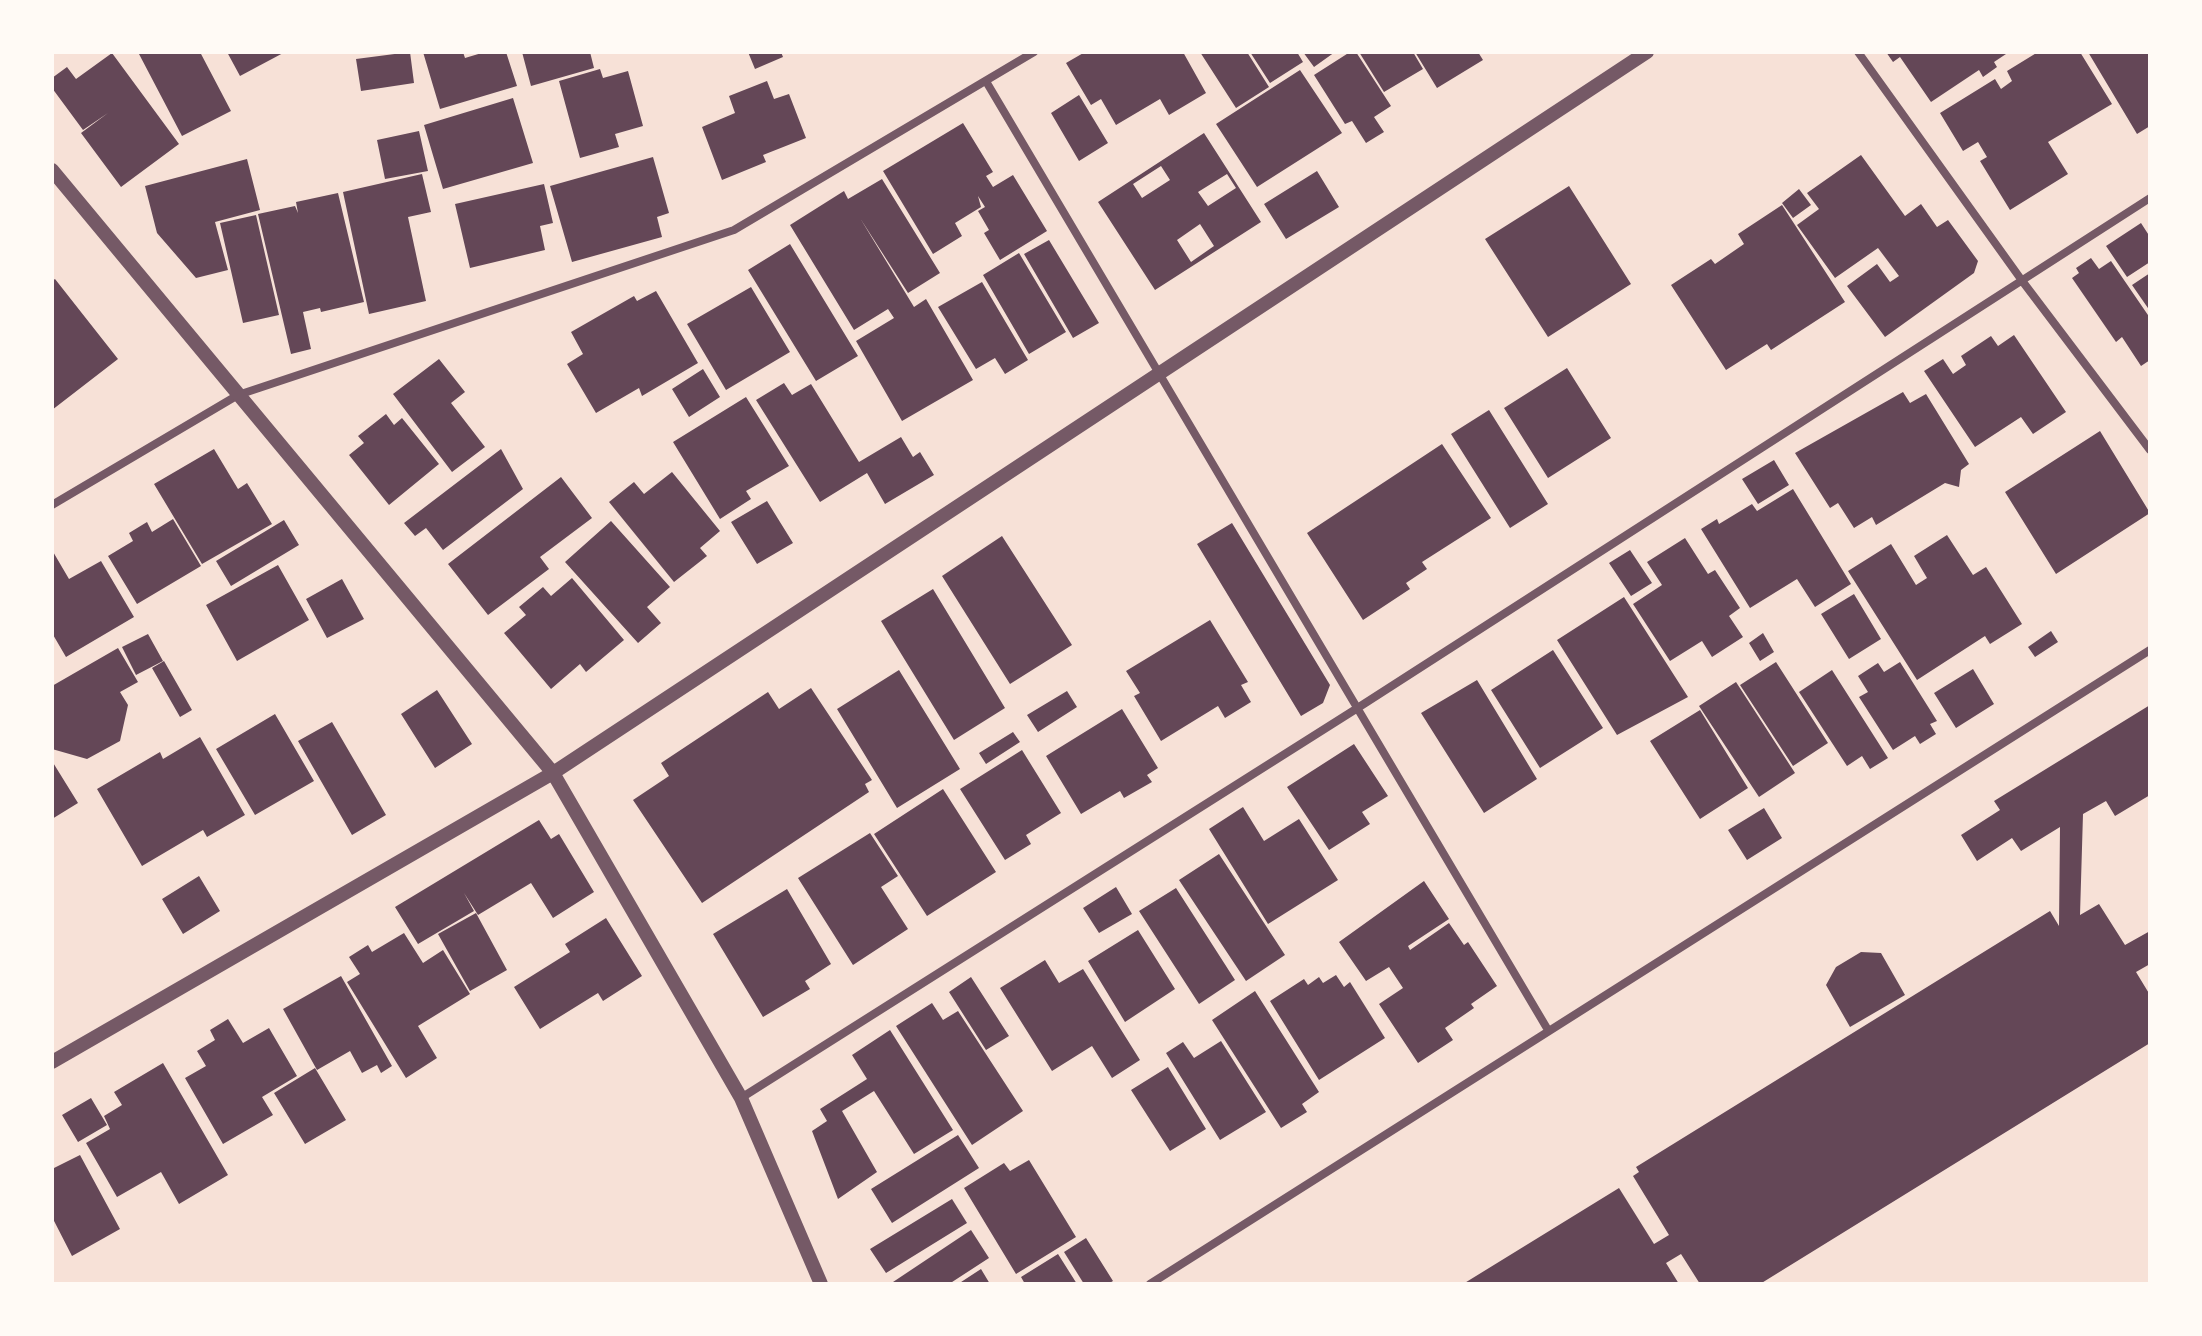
<!DOCTYPE html>
<html>
<head>
<meta charset="utf-8">
<style>
	body { margin:0 }
	#map { position:relative; width:2202px; height:1336px; overflow:hidden; background:#f7e1d7; font-family:Cabin,sans-serif }
	canvas { display:block }
	.frame { position:absolute; inset:0; border:54px solid #fffaf5; pointer-events:none }
</style>
</head>
<body>
<div id="map">
<canvas width="2202" height="1336"></canvas>
<div class="frame"></div>
</div>
<script>
const g = document.querySelector('canvas').getContext('2d');
g.lineJoin = 'round';
function paint(path, color) {
  g.fillStyle = color;
  g.fill(path, 'evenodd');
}
function shape(rows) {
  const path = new Path2D();
  for (const r of rows) {
    path.moveTo(r[0], r[1]);
    for (let i = 2; i < r.length; i += 2) path.lineTo(r[i], r[i + 1]);
  }
  return path;
}
function trace(path, color, width, dash) {
  g.strokeStyle = color;
  g.lineWidth = width;
  g.lineCap = dash ? 'butt' : 'round';
  g.setLineDash(dash || []);
  g.stroke(path);
}
const building = shape([
	[142,52,200,52,231,111,182,136,139,54],
	[227,52,285,52,240,76],
	[410,52,414,83,361,91,356,59],
	[423,52,463,52,465,58,485,52,506,52,517,86,440,109],
	[522,52,590,52,594,68,531,86],
	[748,52,781,52,783,57,755,69],
	[1085,52,1183,52,1206,93,1169,115,1160,99,1116,125,1101,99,1091,105,1066,63],
	[1200,52,1247,52,1269,87,1236,108],
	[1250,52,1297,52,1303,62,1270,83],
	[1303,52,1335,52,1314,67],
	[1350,52,1356,52,1391,106,1374,117,1384,132,1366,143,1352,121,1345,124,1314,75],
	[1359,52,1413,52,1423,69,1384,92],
	[1415,52,1478,52,1483,60,1437,88],
	[1886,52,2009,52,1994,62,1997,67,1983,77,1979,70,1931,102,1900,57,1893,62],
	[2038,52,2080,52,2112,104,2048,142,2068,174,2010,210,1980,161,1987,157,1978,142,1963,151,1940,113,1995,79,2001,89,2012,81,2007,71],
	[2088,52,2150,52,2150,126,2137,134],
	[112,53,179,144,121,187,81,133,108,113,83,130,52,88,52,78,67,67,76,79],
	[600,69,603,78,628,71,643,126,615,134,619,147,580,158,559,81],
	[1300,70,1342,133,1257,187,1216,124],
	[767,81,774,99,789,94,806,138,763,155,766,162,722,180,702,127,735,113,729,96],
	[1079,95,1108,143,1079,161,1051,113],
	[513,98,533,163,443,189,424,125],
	[963,123,993,172,986,176,993,187,1013,175,1047,231,1000,260,984,233,989,230,978,211,985,207,978,196,981,207,955,223,962,236,933,254,883,171],
	[419,131,428,171,385,179,377,140],
	[1204,133,1261,222,1155,290,1098,202],
	[1161,166,1170,180,1142,198,1133,184],
	[1227,174,1236,188,1208,206,1198,192],
	[1200,224,1214,246,1191,262,1177,240],
	[1861,155,1905,216,1921,204,1937,227,1948,220,1978,261,1974,273,1885,337,1847,286,1877,264,1890,282,1899,276,1878,248,1835,278,1797,225,1819,209,1807,193],
	[653,157,669,213,657,217,662,237,572,262,550,186],
	[247,159,260,210,215,222,228,270,196,278,157,233,145,186],
	[1317,171,1339,207,1286,239,1264,204],
	[422,174,431,212,408,217,426,301,369,314,343,192],
	[882,179,940,273,908,293,860,218,914,307,926,299,973,380,902,421,856,341,894,318,888,309,854,330,790,225,844,191,848,199],
	[544,184,553,223,540,226,545,250,470,268,455,204],
	[1569,186,1631,284,1548,337,1485,239],
	[1799,189,1811,205,1793,218,1782,203],
	[338,193,364,302,321,312,320,308,303,312,311,349,291,354,258,214,295,206,298,213,296,202],
	[1782,205,1845,302,1771,350,1767,344,1726,370,1671,285,1711,259,1715,264,1744,244,1738,234],
	[256,215,279,315,243,323,220,223],
	[2141,223,2150,237,2150,262,2127,277,2106,246],
	[1049,240,1099,323,1073,338,1024,254],
	[790,244,858,356,816,381,748,270],
	[1019,253,1066,332,1029,354,983,275],
	[2091,258,2099,269,2111,261,2150,318,2150,360,2141,366,2122,337,2116,342,2072,278,2079,273,2076,268],
	[2150,273,2150,311,2132,285],
	[55,279,118,359,52,410,52,281],
	[982,282,1028,360,1005,374,995,358,976,369,938,307],
	[751,287,790,352,726,390,687,324],
	[656,291,698,363,642,396,639,388,596,413,567,364,583,354,571,332,634,296,637,301],
	[2014,335,2066,412,2033,434,2021,417,1975,447,1924,371,1943,359,1953,374,1966,365,1961,356,1991,336,1998,346],
	[439,359,465,392,451,403,485,447,452,472,393,394],
	[1567,368,1611,438,1548,478,1504,408],
	[703,369,720,397,689,417,672,389],
	[784,383,792,395,811,384,859,462,901,437,913,457,920,452,934,475,885,504,867,473,820,502,756,400],
	[1903,392,1910,403,1926,394,1969,464,1961,470,1959,487,1945,483,1876,525,1872,517,1854,528,1838,503,1830,508,1795,453],
	[746,397,789,466,746,491,751,499,720,519,673,442],
	[1489,410,1548,504,1510,528,1451,434],
	[386,414,394,425,402,418,439,464,389,505,349,455,364,443,358,436],
	[2100,431,2150,513,2056,574,2005,492],
	[1442,444,1491,518,1422,562,1427,569,1406,583,1410,589,1363,620,1307,533],
	[214,449,238,489,247,483,272,524,202,564,154,484],
	[501,449,523,489,443,550,426,528,415,536,404,523],
	[1774,460,1789,485,1758,504,1742,479],
	[672,472,720,531,700,548,707,556,674,582,609,502,634,482,644,494],
	[561,477,592,518,540,557,549,569,488,615,448,564],
	[1793,489,1851,584,1815,607,1797,579,1750,608,1701,529,1717,519,1719,524,1752,504,1757,511],
	[767,501,793,543,757,564,731,522],
	[173,519,201,566,137,604,108,556,133,541,129,533,147,522,152,532],
	[284,520,299,545,231,586,216,561],
	[611,521,670,587,647,607,661,623,638,643,565,562],
	[1232,523,1330,685,1323,703,1301,716,1197,544],
	[1947,535,1973,575,1986,567,2022,624,1990,644,1985,636,1917,680,1848,571,1891,544,1916,585,1927,578,1914,556],
	[1002,536,1072,645,1010,684,942,576],
	[1685,538,1708,574,1715,570,1740,608,1729,616,1743,637,1712,657,1702,641,1670,661,1633,604,1662,585,1647,562],
	[52,550,69,579,101,561,134,617,66,657,52,633],
	[1630,550,1652,583,1631,596,1609,563],
	[278,565,309,620,237,661,206,605],
	[572,578,624,640,586,672,580,664,551,689,504,633,526,615,519,607,543,587,551,596],
	[342,579,364,619,327,638,306,599],
	[933,589,1005,708,954,740,881,621],
	[1854,594,1881,639,1849,659,1821,614],
	[1624,597,1688,697,1617,735,1557,640],
	[1210,620,1248,682,1241,685,1251,702,1225,718,1218,706,1161,741,1134,696,1140,693,1126,671],
	[2051,631,2058,642,2035,657,2028,647],
	[1763,633,1774,652,1760,661,1749,643],
	[148,634,163,661,136,675,122,647],
	[118,648,138,682,120,692,128,705,120,741,87,759,52,749,52,686],
	[1553,650,1603,728,1540,768,1491,690],
	[164,661,192,710,180,717,152,668],
	[1776,662,1828,743,1793,766,1740,685],
	[1900,662,1937,721,1930,724,1936,734,1920,744,1915,736,1893,750,1859,697,1868,692,1858,676,1878,663,1884,672],
	[1973,669,1994,704,1956,728,1934,693],
	[899,670,960,769,897,808,837,709],
	[1832,670,1888,758,1870,769,1862,756,1847,766,1799,692],
	[1477,680,1537,779,1484,813,1421,713],
	[1736,682,1795,773,1759,797,1699,706],
	[811,688,872,780,865,784,869,792,702,903,633,800,669,776,661,763,768,692,779,709],
	[437,690,472,744,435,768,401,714],
	[1067,691,1077,707,1038,732,1027,715],
	[2150,705,2150,795,2115,816,2106,801,2083,814,2080,915,2099,904,2125,945,2150,931,2150,964,2136,972,2150,995,2150,1043,1760,1284,1700,1284,1681,1254,1666,1263,1679,1284,1463,1284,1619,1188,1654,1244,1669,1235,1633,1176,1639,1172,1636,1167,2050,911,2059,926,2060,827,2021,851,2012,838,1977,861,1961,835,2000,810,1994,801],
	[1122,709,1158,768,1147,775,1152,782,1124,798,1120,791,1081,814,1046,756],
	[1700,710,1748,788,1700,819,1650,741],
	[275,714,314,781,255,815,216,749],
	[332,722,386,815,352,835,298,741],
	[1013,732,1020,742,986,764,979,753],
	[200,737,245,815,207,837,203,830,142,866,97,789,160,752,163,759],
	[1354,744,1388,796,1362,812,1370,824,1329,850,1287,787],
	[1022,750,1061,813,1026,835,1031,844,1005,860,960,789],
	[52,761,78,803,52,819],
	[943,789,996,872,927,916,874,834],
	[1243,807,1264,841,1299,819,1338,880,1268,924,1209,829],
	[1764,808,1782,838,1747,860,1728,830],
	[539,820,551,839,559,834,594,892,553,918,531,883,478,915,464,893,474,911,418,944,395,907],
	[870,833,898,876,881,887,908,929,853,965,798,878],
	[1219,854,1285,955,1246,981,1179,880],
	[199,876,220,911,183,934,162,899],
	[1424,881,1449,919,1408,946,1410,950,1449,923,1464,945,1468,942,1497,986,1471,1004,1474,1008,1445,1028,1453,1040,1418,1063,1379,1004,1403,988,1389,967,1366,981,1339,942],
	[1116,887,1132,914,1099,933,1083,908],
	[1176,888,1235,980,1199,1004,1139,911],
	[787,889,831,964,805,981,810,989,763,1017,713,934],
	[476,913,507,970,470,991,438,934],
	[606,918,642,976,603,1001,598,993,540,1029,514,987,570,952,565,944],
	[1138,930,1175,989,1125,1022,1088,961],
	[404,933,423,963,443,950,470,994,418,1026,437,1058,406,1078,347,982,360,974,349,957,368,945,372,952],
	[1861,952,1881,953,1905,995,1850,1027,1826,985,1836,967],
	[1045,960,1059,983,1083,969,1140,1060,1112,1078,1092,1046,1052,1071,1000,988],
	[1336,975,1344,987,1350,982,1385,1038,1319,1080,1270,1001,1304,979,1308,985,1319,977,1323,983],
	[341,976,392,1066,381,1073,377,1065,362,1073,350,1051,317,1070,283,1009],
	[971,977,1009,1036,986,1050,949,992],
	[1255,991,1319,1092,1302,1104,1307,1112,1281,1128,1212,1020],
	[932,1003,943,1020,958,1011,1023,1111,972,1145,896,1026],
	[228,1019,243,1043,269,1028,297,1076,262,1097,273,1115,223,1144,185,1078,206,1066,197,1051,215,1040,210,1030],
	[890,1030,953,1130,914,1154,874,1091,842,1111,877,1172,838,1199,812,1131,827,1121,820,1109,867,1079,852,1055],
	[1221,1041,1266,1112,1220,1140,1166,1053,1183,1042,1194,1058],
	[163,1063,228,1175,179,1204,161,1172,117,1197,86,1143,110,1129,104,1116,122,1105,114,1092],
	[1168,1067,1206,1129,1170,1151,1131,1090],
	[315,1068,346,1120,305,1144,274,1093],
	[91,1098,107,1125,78,1142,62,1115],
	[958,1135,979,1168,892,1223,871,1189],
	[80,1155,120,1229,72,1256,52,1217,52,1169],
	[1029,1160,1076,1237,1016,1274,964,1188,1004,1163,1010,1171],
	[952,1199,967,1223,886,1273,870,1249],
	[971,1230,989,1258,949,1284,894,1284,893,1282],
	[1086,1238,1113,1281,1108,1284,1084,1284,1064,1252],
	[1058,1254,1077,1284,1025,1284,1021,1277],
	[981,1269,990,1284,958,1284]
]);
const minor = shape([
	[1858,52,2023,282,2150,450],
	[987,83,1548,1030],
	[52,505,238,395,734,230,1034,52],
	[741,1098,1356,709,2150,198],
	[1150,1284,2150,650]
]);
const tertiary = shape([
	[52,170,553,773,741,1098,821,1284],
	[52,1062,553,773,1647,52]
]);
paint(building, '#644757');
trace(minor, '#755966', 8);
trace(tertiary, '#755966', 14);
</script>
</body>
</html>
